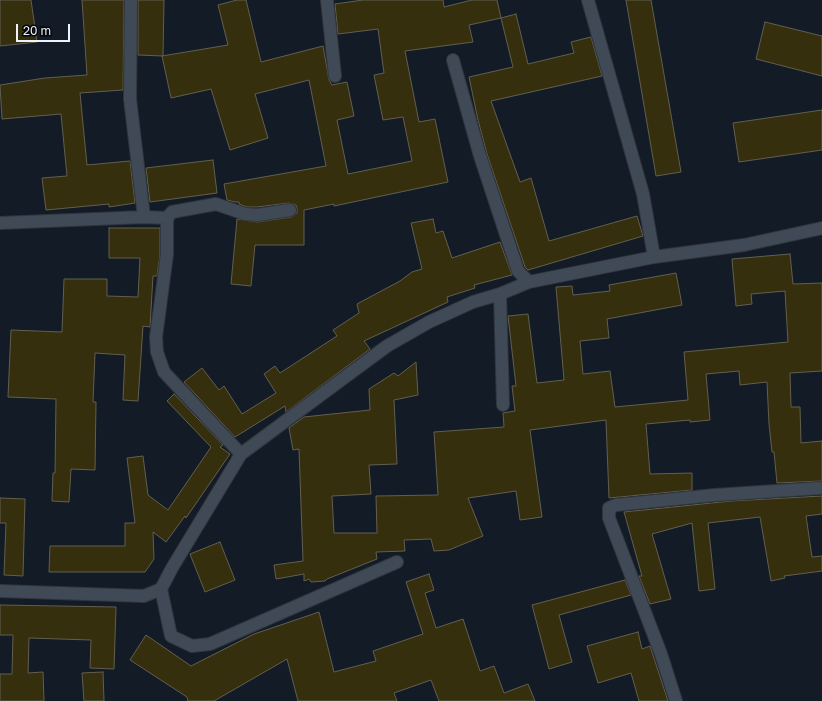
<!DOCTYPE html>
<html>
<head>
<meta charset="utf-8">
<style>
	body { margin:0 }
	#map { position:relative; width:822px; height:701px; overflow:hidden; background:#131c26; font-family:"Golos Text",sans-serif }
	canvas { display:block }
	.scale { position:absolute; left:16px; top:24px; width:54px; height:18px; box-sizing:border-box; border:2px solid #edf3fa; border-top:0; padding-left:5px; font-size:12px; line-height:14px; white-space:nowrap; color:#edf3fa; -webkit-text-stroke:3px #04060a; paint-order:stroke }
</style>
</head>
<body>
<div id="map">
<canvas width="822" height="701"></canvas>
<div class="scale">20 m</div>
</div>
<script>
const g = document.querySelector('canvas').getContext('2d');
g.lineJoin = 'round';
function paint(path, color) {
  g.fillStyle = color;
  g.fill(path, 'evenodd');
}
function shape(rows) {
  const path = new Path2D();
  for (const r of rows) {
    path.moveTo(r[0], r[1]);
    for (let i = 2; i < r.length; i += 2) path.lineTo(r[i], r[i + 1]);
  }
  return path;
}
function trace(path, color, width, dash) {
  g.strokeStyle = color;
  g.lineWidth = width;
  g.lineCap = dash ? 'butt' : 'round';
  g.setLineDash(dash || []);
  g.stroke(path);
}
const building = shape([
	[0,0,31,0,37,42,0,46,0,0],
	[82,0,124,0,123,90,80,93,87,165,130,161,135,203,109,207,109,204,46,210,42,178,67,176,61,114,2,119,0,85,45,78,87,75,82,0],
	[138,0,164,0,163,56,138,55,138,0],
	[237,0,246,0,261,62,323,46,329,80,332,85,347,82,354,116,337,120,348,174,412,161,403,117,383,120,374,75,384,73,378,29,338,34,335,4,363,0,443,0,444,7,472,0,497,0,501,18,469,25,473,42,405,51,419,122,435,119,448,182,334,206,334,204,304,210,304,245,255,245,251,286,231,284,237,219,257,222,291,217,297,213,297,208,296,205,289,203,257,207,247,207,239,204,239,202,235,202,227,200,224,184,326,166,309,80,255,94,268,138,230,150,211,89,171,98,162,56,228,45,218,5,237,0],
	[626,0,651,0,681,172,656,176,626,0],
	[516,14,528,64,574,53,571,42,591,37,602,76,491,101,520,182,531,178,549,241,637,216,643,236,528,270,525,267,487,154,478,120,469,77,513,67,501,18,516,14],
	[765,22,822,36,822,76,756,59,765,22],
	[822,110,822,150,739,162,733,123,822,110],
	[213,160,217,193,150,202,146,168,213,160],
	[433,219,436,233,443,231,452,258,500,242,512,275,474,285,475,288,447,297,448,302,364,341,370,349,286,412,285,406,235,437,184,382,202,368,219,390,224,386,242,414,276,393,264,374,275,366,280,373,317,349,337,336,333,330,359,313,357,304,400,281,412,272,422,269,411,223,433,219],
	[109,228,160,228,160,254,157,276,153,276,150,327,143,326,138,401,123,400,125,355,95,353,93,402,96,402,95,470,71,469,69,502,52,501,53,473,55,473,56,399,8,397,11,330,62,332,64,279,107,279,107,296,138,297,140,258,109,258,109,228],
	[790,254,793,284,822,283,822,371,790,373,791,407,800,407,801,443,822,441,822,481,777,483,774,452,772,452,769,424,767,382,740,385,739,371,706,374,710,420,690,422,690,420,646,424,650,474,692,473,692,490,609,498,606,420,530,430,542,517,520,520,516,491,468,498,483,536,449,550,434,551,431,539,404,540,405,551,376,552,377,559,327,579,325,581,311,582,309,579,304,581,304,574,276,579,274,565,303,561,299,449,293,450,289,428,304,417,370,410,369,389,394,373,398,376,416,362,418,395,394,400,397,464,369,465,371,494,332,496,334,533,377,533,376,496,438,495,434,432,504,427,503,413,515,411,512,386,516,386,508,316,528,314,537,383,564,380,556,287,572,286,573,295,610,291,609,285,676,273,682,305,607,319,609,338,580,341,583,374,610,371,615,407,688,400,684,352,788,342,785,291,751,294,752,304,736,306,732,259,790,254],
	[174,394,223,445,220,447,230,454,186,518,185,516,166,542,153,532,154,559,145,572,49,572,50,546,125,546,125,523,135,523,127,458,143,456,148,495,168,510,211,447,167,401,174,394],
	[822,496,822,514,806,516,812,557,822,556,822,571,784,576,785,578,771,581,760,517,708,523,715,589,699,591,692,523,652,534,671,599,650,604,639,576,642,576,624,512,731,501,822,496],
	[0,498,25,499,23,576,4,575,6,523,0,523,0,498],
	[220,542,235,580,205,592,190,554,220,542],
	[429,574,434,590,425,593,436,628,463,619,480,671,494,666,504,693,528,684,535,701,439,701,431,680,394,693,397,701,298,701,287,659,214,701,188,701,187,697,130,660,146,635,191,666,254,634,319,612,334,672,376,661,373,651,423,634,406,582,429,574],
	[625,580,631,595,559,615,572,662,549,669,532,605,625,580],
	[0,605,116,607,114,669,90,668,91,640,29,638,28,673,43,672,44,701,0,701,0,674,12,674,13,635,0,635,0,605],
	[638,632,642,649,650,646,668,701,639,701,631,673,598,683,587,646,638,632],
	[103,672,104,701,84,701,82,673,103,672]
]);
const street = shape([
	[131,0,130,99,144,217],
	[327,0,335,76],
	[588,0,643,194,654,257],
	[453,60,480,156,518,271,529,282],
	[167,218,172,212,216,204,245,214,257,215,290,210],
	[0,223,144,217,167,218,167,254,156,337,157,352,164,372,241,454],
	[500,294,503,405],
	[161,589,171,636,192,646,210,644,397,562],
	[0,591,144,596,161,589,172,568,241,454,387,346,429,322,473,302,500,294,529,282,654,257,744,245,822,228],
	[676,701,661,654,609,518,609,508,616,505,715,495,822,488]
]);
paint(building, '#352f0e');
trace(building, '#625f4f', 1);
trace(street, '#31353e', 14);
trace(street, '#404a56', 12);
</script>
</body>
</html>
